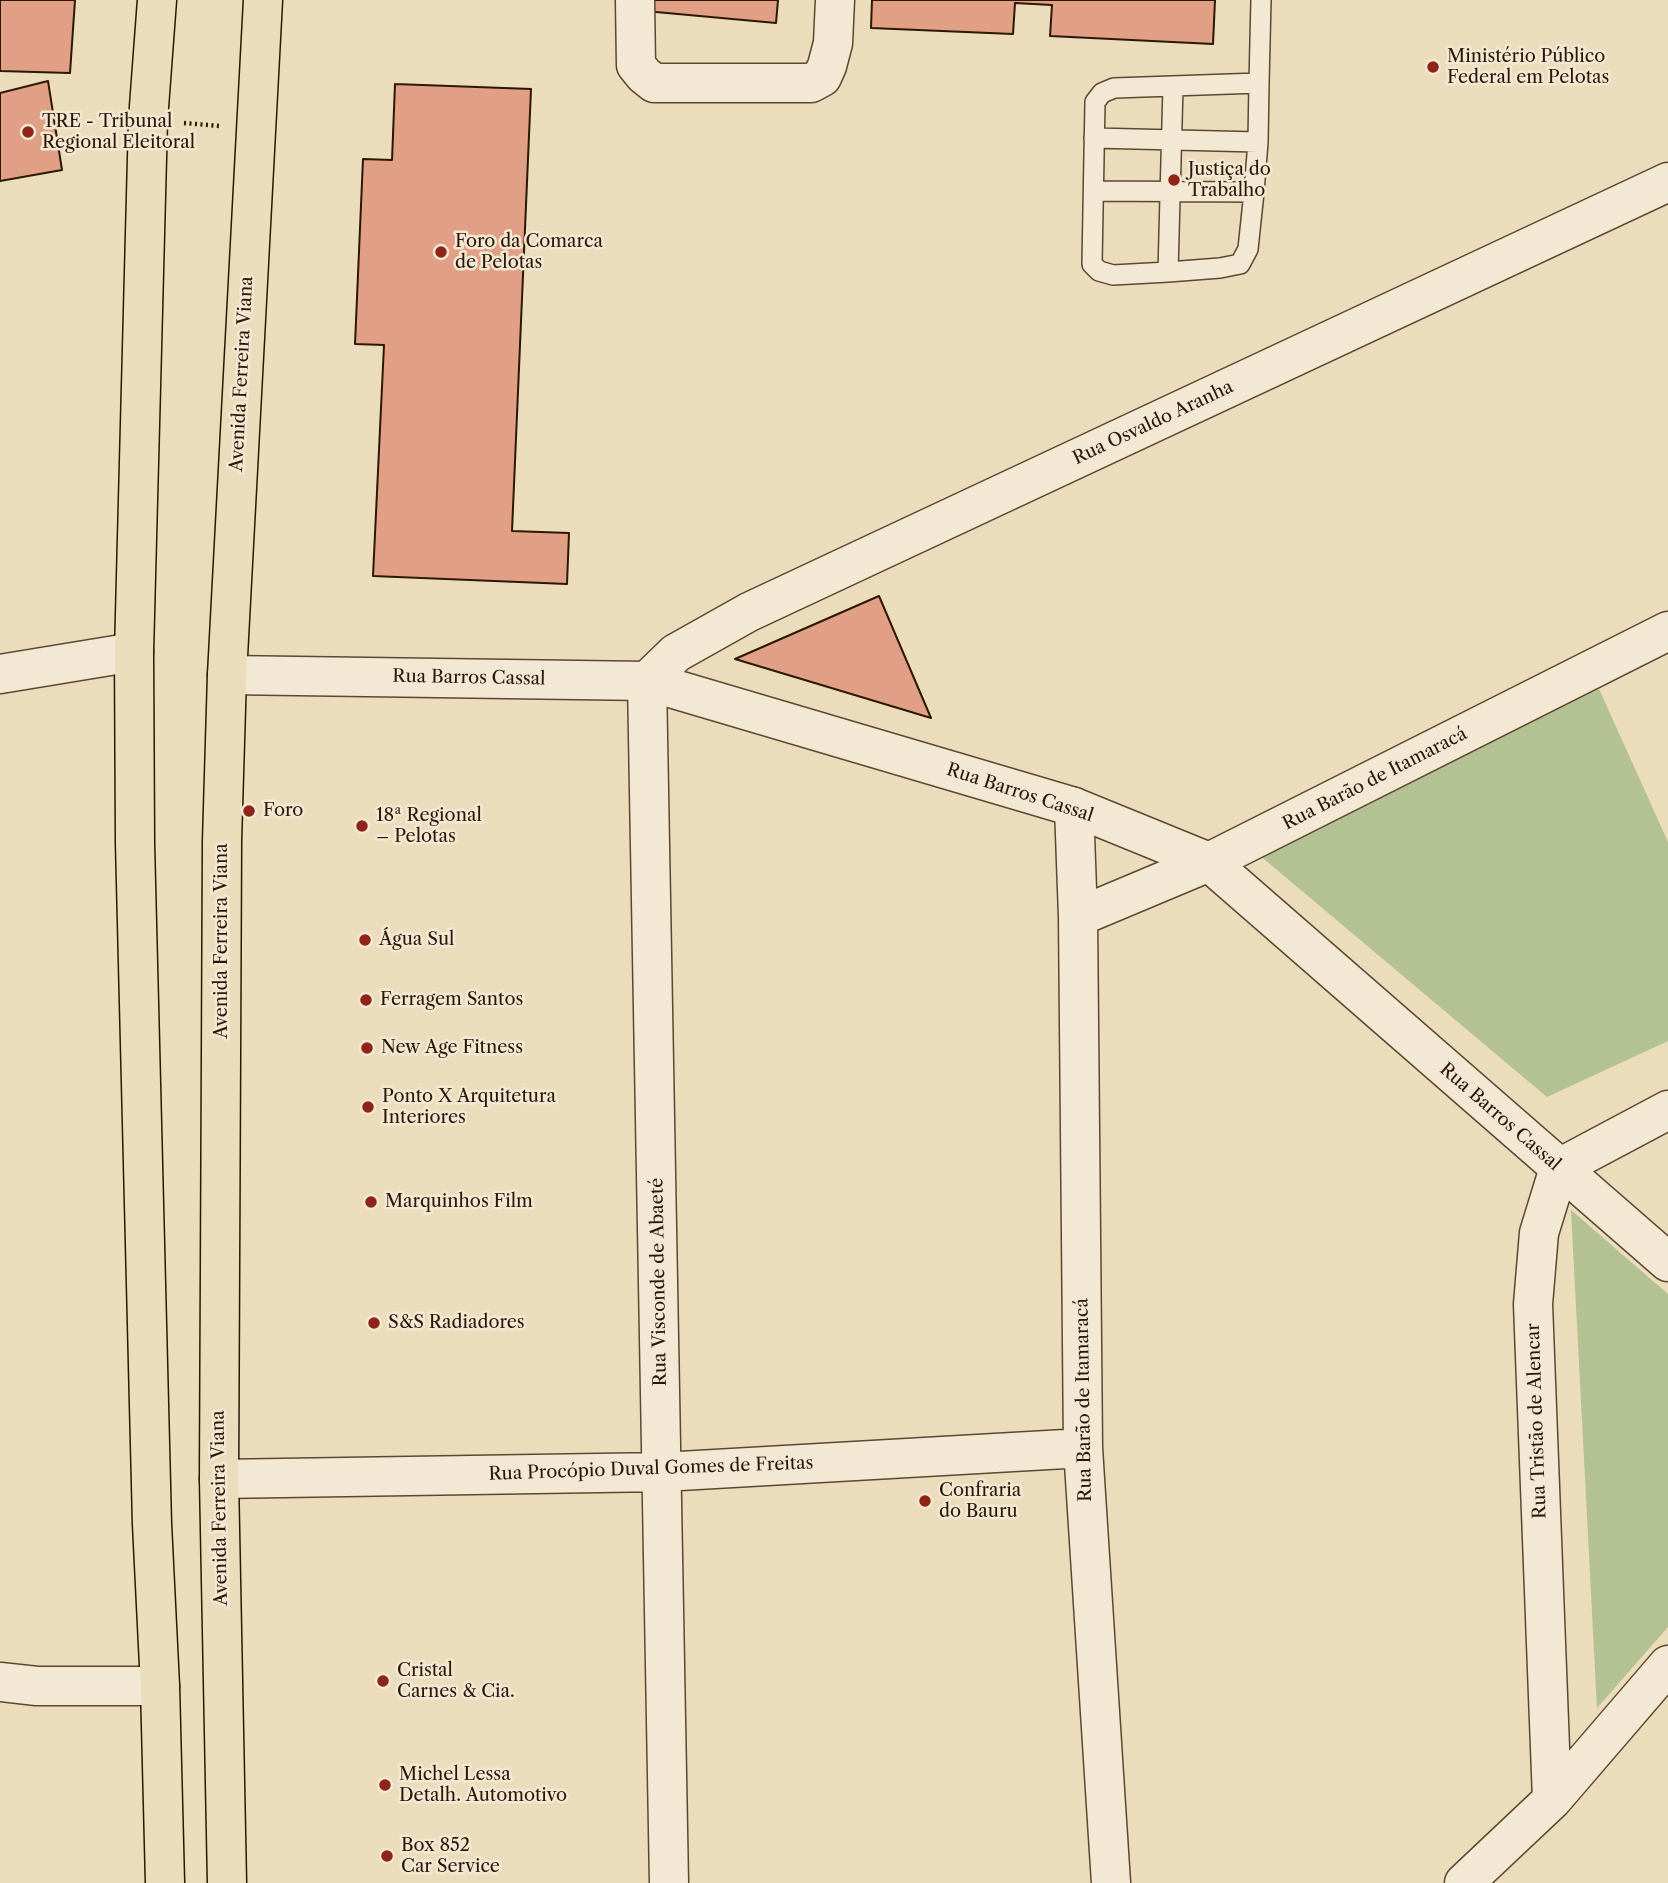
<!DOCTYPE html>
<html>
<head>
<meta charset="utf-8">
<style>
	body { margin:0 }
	canvas { display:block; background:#ebdcbb }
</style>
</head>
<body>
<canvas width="1668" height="1883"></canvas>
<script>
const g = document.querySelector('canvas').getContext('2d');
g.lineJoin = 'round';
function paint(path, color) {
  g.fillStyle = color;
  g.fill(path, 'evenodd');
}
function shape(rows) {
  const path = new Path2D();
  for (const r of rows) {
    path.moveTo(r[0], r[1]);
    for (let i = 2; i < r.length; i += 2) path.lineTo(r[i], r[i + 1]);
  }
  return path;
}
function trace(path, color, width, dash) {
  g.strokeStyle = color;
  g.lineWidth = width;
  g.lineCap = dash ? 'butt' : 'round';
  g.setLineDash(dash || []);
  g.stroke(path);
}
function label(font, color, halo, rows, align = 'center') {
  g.font = font + ' "Libre Caslon Text",serif';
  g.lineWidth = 5;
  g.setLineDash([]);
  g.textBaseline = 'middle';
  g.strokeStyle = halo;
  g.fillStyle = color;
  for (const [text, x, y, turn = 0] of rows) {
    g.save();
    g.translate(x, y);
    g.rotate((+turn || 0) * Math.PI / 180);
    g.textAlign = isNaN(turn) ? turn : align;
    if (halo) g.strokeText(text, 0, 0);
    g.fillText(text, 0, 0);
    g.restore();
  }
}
const green = shape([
	[1599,689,1668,842,1668,1041,1547,1097,1258,854],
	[1571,1210,1668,1294,1668,1627,1597,1708]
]);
const building = shape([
	[0,0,75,0,70,73,0,71,0,0],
	[646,0,778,0,776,23,645,11,646,0],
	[872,0,1215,0,1213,44,1050,36,1052,5,1015,3,1013,34,871,28,872,0],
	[48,81,62,170,0,181,0,93,48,81],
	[395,84,531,89,512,531,569,533,567,584,373,576,384,345,355,344,363,159,392,160,395,84],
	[879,596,931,718,735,659,879,596]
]);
const path = shape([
	[184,123,220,126]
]);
const service = shape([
	[1259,83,1114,88,1102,93,1095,102,1092,264,1099,271,1113,275,1168,272,1220,268,1240,264,1248,249,1254,192,1258,142,1259,83,1261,0],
	[1094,138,1258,142],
	[1094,191,1254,192],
	[1168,272,1173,86]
]);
const minor = shape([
	[635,0,636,65,644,75,654,83,811,83,822,77,827,66,833,43,835,0],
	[1074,807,1078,917,1083,1448,1111,1883],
	[1078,917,1209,862,1668,631],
	[219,1479,662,1472,1083,1448],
	[0,1682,37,1686,160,1686],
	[1552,1800,1533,1304,1539,1233,1559,1168,1668,1110],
	[669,1883,647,681,676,653,749,612,1668,182],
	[1464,1883,1552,1800,1668,1665]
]);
const tertiary = shape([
	[0,674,134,652],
	[227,675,647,681,1074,807,1209,862,1668,1262]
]);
const primary = shape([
	[157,0,148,120,134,652,135,843,152,1524,160,1686,165,1883],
	[227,1883,219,1479,222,841,227,675,263,0]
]);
const markers = [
	[1433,67,7,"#8f2418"],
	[28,132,7,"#8f2418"],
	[1174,180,7,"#8f2418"],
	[441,252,7,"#8f2418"],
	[249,811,7,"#8f2418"],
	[362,826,7,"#8f2418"],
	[365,940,7,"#8f2418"],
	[366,1000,7,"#8f2418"],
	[367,1048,7,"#8f2418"],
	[368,1107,7,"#8f2418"],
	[371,1202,7,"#8f2418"],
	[374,1323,7,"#8f2418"],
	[925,1501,7,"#8f2418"],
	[383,1681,7,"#8f2418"],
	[385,1785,7,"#8f2418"],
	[387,1856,7,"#8f2418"]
];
const poiNames = [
	["Ministério Público",1447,57],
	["Federal em Pelotas",1447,78],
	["TRE - Tribunal",42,122],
	["Regional Eleitoral",42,143],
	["Justiça do",1188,170],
	["Trabalho",1188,191],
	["Foro da Comarca",455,242],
	["de Pelotas",455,263],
	["Foro",263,811],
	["18ª Regional",376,816],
	["– Pelotas",376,837],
	["Água Sul",379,940],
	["Ferragem Santos",380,1000],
	["New Age Fitness",381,1048],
	["Ponto X Arquitetura",382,1097],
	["Interiores",382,1118],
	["Marquinhos Film",385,1202],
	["S&S Radiadores",388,1323],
	["Confraria",939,1491],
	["do Bauru",939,1512],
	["Cristal",397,1671],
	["Carnes & Cia.",397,1692],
	["Michel Lessa",399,1775],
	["Detalh. Automotivo",399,1796],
	["Box 852",401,1846],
	["Car Service",401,1867]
];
const streetNames = [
	["Avenida Ferreira Viana",242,374,-87],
	["Rua Osvaldo Aranha",1153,423,-25],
	["Rua Barros Cassal",469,678,1],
	["Rua Barão de Itamaracá",1375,779,-27],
	["Rua Barros Cassal",1020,793,18],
	["Avenida Ferreira Viana",222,941,-90],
	["Rua Barros Cassal",1500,1117,41],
	["Rua Visconde de Abaeté",659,1282,-91],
	["Rua Barão de Itamaracá",1084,1400,-91],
	["Rua Tristão de Alencar",1537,1421,-92],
	["Rua Procópio Duval Gomes de Freitas",651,1469,-2],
	["Avenida Ferreira Viana",220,1508,-91]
];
paint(green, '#b3c193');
paint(building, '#e1a086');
trace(building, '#2c1705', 2);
trace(service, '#5c4832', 22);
trace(minor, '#5c4832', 41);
trace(tertiary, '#5c4832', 41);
trace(primary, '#2c1705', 41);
trace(path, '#2c1705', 4.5, [2, 3.5]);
trace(service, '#f2e8d3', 19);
trace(minor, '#f2e8d3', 38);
trace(tertiary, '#f2e8d3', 38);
trace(primary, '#ebdcbb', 38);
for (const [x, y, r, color] of markers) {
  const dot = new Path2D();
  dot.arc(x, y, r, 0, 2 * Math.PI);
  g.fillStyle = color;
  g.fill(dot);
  trace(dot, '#f2e8d3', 2.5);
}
label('18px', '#2c1705', '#f2e8d3', poiNames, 'left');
label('18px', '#2c1705', '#f2e8d3', streetNames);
</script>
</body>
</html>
